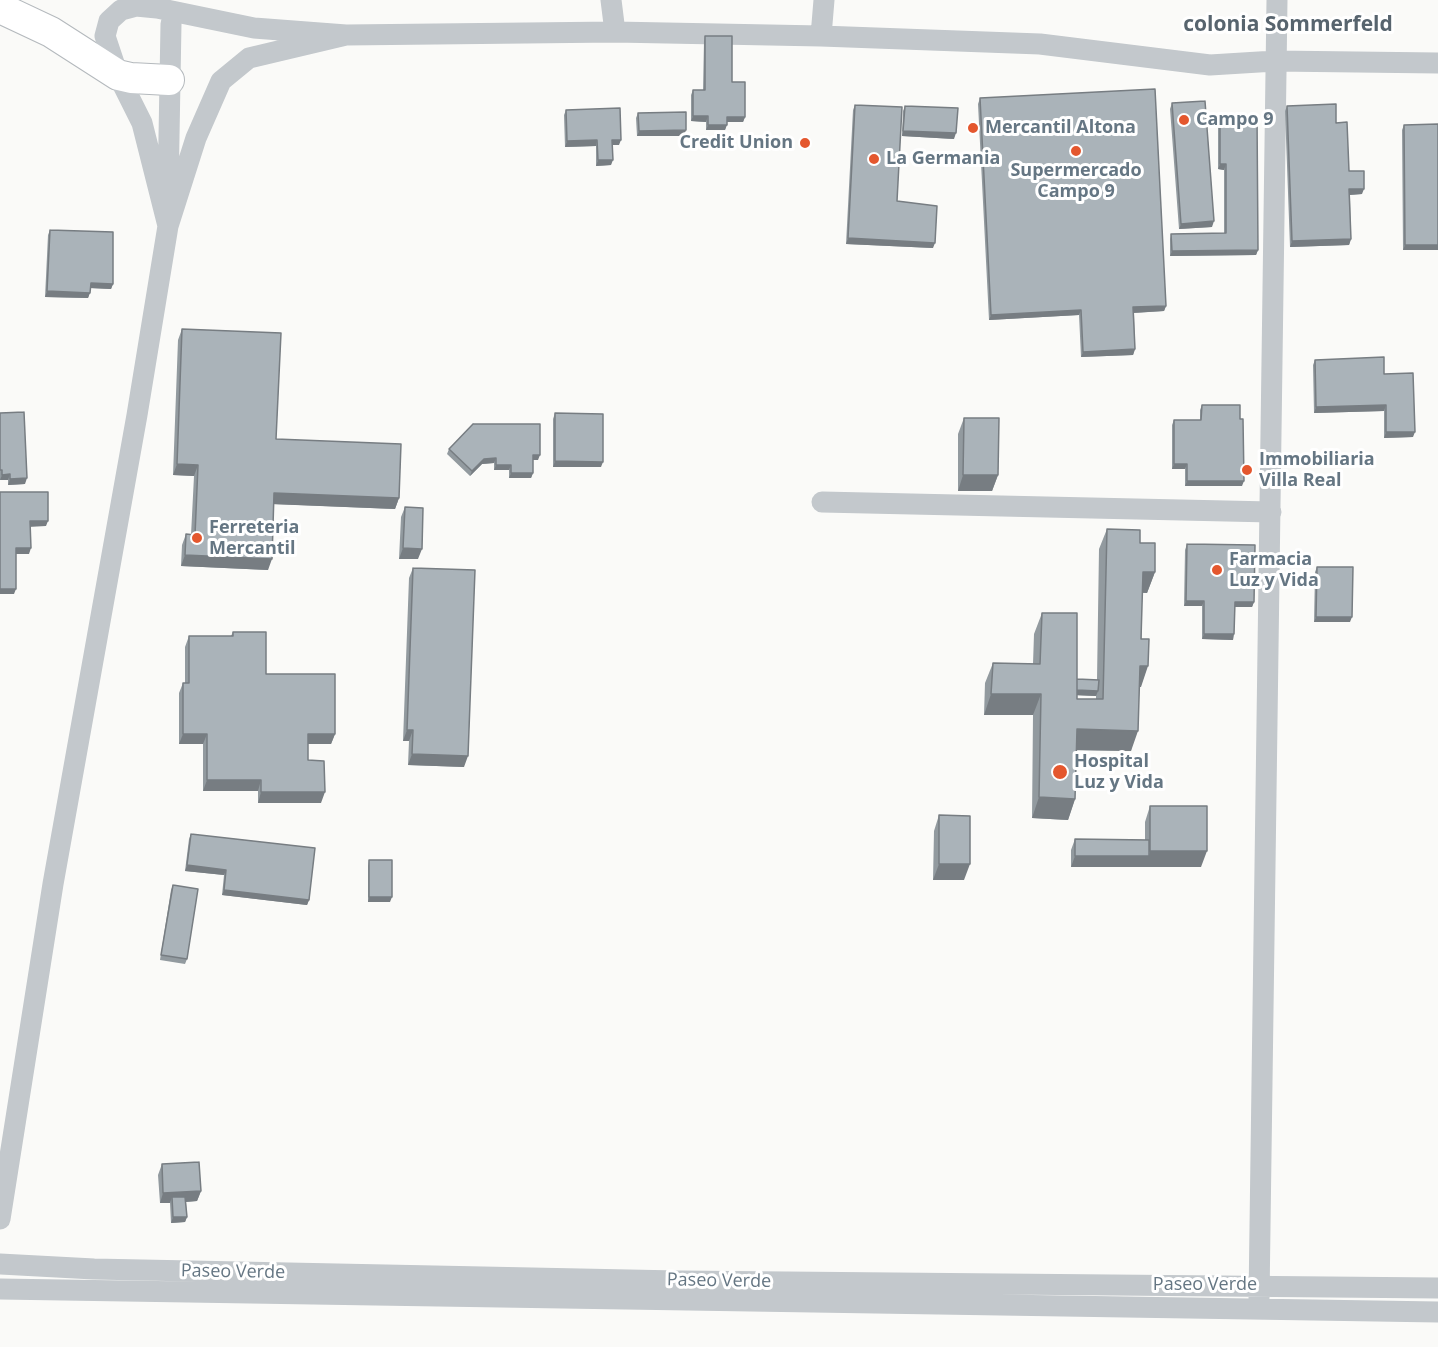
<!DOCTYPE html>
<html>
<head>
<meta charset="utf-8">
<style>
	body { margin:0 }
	canvas { display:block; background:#fafaf8 }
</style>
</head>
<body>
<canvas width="1438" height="1347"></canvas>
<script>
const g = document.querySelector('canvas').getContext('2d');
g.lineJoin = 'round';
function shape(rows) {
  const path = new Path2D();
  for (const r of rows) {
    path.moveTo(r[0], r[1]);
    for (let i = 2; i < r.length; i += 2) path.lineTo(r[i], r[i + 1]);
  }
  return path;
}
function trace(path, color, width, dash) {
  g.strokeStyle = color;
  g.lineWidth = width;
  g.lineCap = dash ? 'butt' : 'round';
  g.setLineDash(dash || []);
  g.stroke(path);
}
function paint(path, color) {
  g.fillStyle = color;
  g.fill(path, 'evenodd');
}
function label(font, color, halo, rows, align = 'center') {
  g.font = font + ' "Open Sans",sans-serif';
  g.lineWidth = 6;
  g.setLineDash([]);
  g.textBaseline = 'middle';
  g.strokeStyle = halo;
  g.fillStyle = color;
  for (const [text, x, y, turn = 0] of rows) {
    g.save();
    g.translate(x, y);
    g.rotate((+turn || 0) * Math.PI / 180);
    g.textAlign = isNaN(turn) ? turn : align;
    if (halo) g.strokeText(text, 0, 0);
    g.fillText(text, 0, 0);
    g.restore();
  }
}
const minor = shape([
	[611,0,615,32],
	[824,0,821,36,1040,44,1210,65,1275,61,1438,63],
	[168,193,171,24],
	[168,226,142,123,118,75,105,36,109,21,121,10,136,6,157,8,254,28,346,35,615,32,821,36],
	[822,502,1271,512],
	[0,1219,53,884,137,415,168,226,196,138,221,81,249,58,346,35],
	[0,1264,94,1269,678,1281,1438,1288],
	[0,1289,1438,1312],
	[1259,1298,1277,0]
]);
const highway = shape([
	[0,8,51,32,118,75,131,78,169,80]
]);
const wall = shape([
	[705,36,732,82,745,117,743,122,727,122,725,130,706,130,706,122,691,121,691,95,693,90,703,90,704,41],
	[980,98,1166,306,1164,311,1134,313,1135,349,1133,355,1081,357,1079,315,989,320,978,104],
	[1172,103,1212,227,1179,229,1170,109],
	[855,105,897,201,933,248,846,244,853,110],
	[905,106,954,139,902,136,903,111],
	[1287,106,1336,123,1349,171,1362,194,1350,195,1351,239,1349,245,1290,247,1285,111],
	[566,110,619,145,613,145,611,165,596,166,596,146,565,147,564,115],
	[638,113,684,136,637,136,636,118],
	[1220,115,1258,250,1256,255,1170,256,1170,239,1171,234,1224,233,1224,170,1218,169,1218,120],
	[1404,125,1438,250,1403,250,1402,130],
	[50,230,113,284,111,289,91,288,88,298,45,297,48,235],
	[182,329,276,439,399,498,395,509,274,504,268,570,181,566,182,545,186,534,191,535,194,476,173,475,178,340],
	[1315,360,1384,374,1413,437,1384,438,1384,411,1314,413,1313,365],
	[1202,405,1242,486,1185,486,1185,469,1172,469,1172,425,1174,420,1200,420,1200,410],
	[0,413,25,484,8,485,8,480,0,480],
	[555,413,601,467,553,467,553,419],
	[964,418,998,475,992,491,958,491,958,434],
	[449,449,538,460,533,460,533,473,531,478,509,478,509,470,494,470,494,463,482,464,470,476,447,454],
	[405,507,418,559,399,559,401,517],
	[1107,529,1140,543,1155,572,1147,593,1142,593,1141,687,1139,687,1131,751,1076,750,1075,799,1068,820,1032,818,1033,715,984,715,985,683,993,663,1033,664,1034,634,1042,613,1077,679,1097,680,1099,549],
	[1077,695,1096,696,1096,699,1077,699],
	[1187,544,1254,602,1252,607,1235,607,1233,640,1202,639,1202,606,1184,606,1185,550],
	[1317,567,1350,622,1314,622,1315,572],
	[413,568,464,767,408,765,409,741,403,741,409,578],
	[233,632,266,674,335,734,331,744,308,744,308,760,321,803,258,803,258,791,203,791,203,744,179,744,179,693,183,683,185,683,185,647,189,636,231,636],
	[1150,806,1201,867,1071,867,1071,850,1075,839,1145,840,1145,822],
	[939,815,964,880,933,880,934,831],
	[191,834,309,900,307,905,222,895,224,875,185,871,189,839],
	[369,860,390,902,368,902,368,866],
	[173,885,187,959,185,964,160,960,171,890],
	[162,1164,201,1191,197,1201,186,1202,187,1217,185,1222,171,1223,170,1203,160,1203,158,1175]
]);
const shadedWall = shape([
	[693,116,708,116,706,122,691,121],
	[727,117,745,117,743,122,725,122],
	[708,125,727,125,725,130,706,130],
	[686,130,684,136,637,136,639,131],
	[903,131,956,133,954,139,902,136],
	[597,140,596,146,565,147,567,141],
	[612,140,621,140,619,145,611,145],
	[598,160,613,160,611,165,596,166],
	[1220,164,1226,164,1224,170,1218,169],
	[1349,189,1364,189,1362,194,1348,195],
	[1214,221,1212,227,1179,229,1181,224],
	[848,238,935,243,933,248,846,244],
	[1351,239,1349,245,1290,247,1292,241],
	[1405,245,1438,245,1438,250,1403,250],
	[1258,250,1256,255,1170,256,1172,251],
	[91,283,113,284,111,289,89,288],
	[47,291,90,293,88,298,45,297],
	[1166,306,1164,311,1131,313,1133,307],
	[1081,310,1079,315,989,320,991,315],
	[1135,349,1133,355,1081,357,1083,352],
	[1386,405,1384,411,1314,413,1316,407],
	[1386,432,1415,432,1413,437,1384,438],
	[533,455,540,455,538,460,531,460],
	[496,458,494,463,482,464,470,476,472,471,484,459],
	[555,461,603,462,601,467,553,467],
	[177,464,198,465,194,476,173,475],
	[1174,464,1187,464,1185,469,1172,469],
	[496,465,511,465,509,470,494,470],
	[511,473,533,473,531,478,509,478],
	[10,474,8,480,0,480,2,475],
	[963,475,998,475,992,491,958,491],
	[27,478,25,484,8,485,10,479],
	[1187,481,1244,481,1242,486,1185,486],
	[274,493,399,498,395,509,270,504],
	[30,521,48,521,46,526,28,527],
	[16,548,31,548,29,554,14,554],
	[403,548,422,549,418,559,399,559],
	[185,555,272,559,268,570,181,566],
	[1143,572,1155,572,1147,593,1135,592],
	[0,589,16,589,14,594,0,594],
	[1186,601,1204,601,1202,606,1184,606],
	[1235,602,1254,602,1252,607,1233,607],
	[1316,617,1352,617,1350,622,1314,622],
	[1204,634,1234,634,1233,640,1202,639],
	[1140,666,1148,666,1141,687,1132,687],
	[1072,689,1098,691,1096,696,1070,695],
	[991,694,1041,694,1033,715,984,715],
	[1077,729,1138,731,1131,751,1069,750],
	[407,730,413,730,409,741,403,741],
	[183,734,207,734,203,744,179,744],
	[308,734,335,734,331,744,304,744],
	[412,754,468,756,464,767,408,765],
	[207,780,261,780,258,791,203,791],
	[261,792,325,792,321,803,258,803],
	[1039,797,1075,799,1068,820,1032,818],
	[1150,851,1207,851,1201,867,1071,867,1075,856,1149,856],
	[939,864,970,864,964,880,933,880],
	[187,865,226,870,224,875,185,871],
	[224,890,309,900,307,905,222,895],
	[369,897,392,897,390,902,368,902],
	[201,1191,197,1201,172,1203,172,1197,170,1203,160,1203,163,1193],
	[173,1217,187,1217,185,1222,171,1223]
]);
const building = shape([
	[705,36,732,36,732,82,745,82,745,117,727,117,727,125,708,125,708,116,693,116,693,90,705,90,705,36],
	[1155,89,1166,306,1133,307,1135,349,1083,352,1081,310,991,315,980,98,1155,89],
	[1205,101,1214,221,1181,224,1172,103,1205,101],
	[1336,104,1336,123,1347,122,1349,171,1364,171,1364,189,1349,189,1351,239,1292,241,1287,106,1336,104],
	[855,105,902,107,897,201,937,206,935,243,848,238,855,105],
	[905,106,958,108,956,133,903,131,905,106],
	[620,108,621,140,612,140,613,160,598,160,597,140,567,141,566,110,620,108],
	[686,112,686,130,639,131,638,113,686,112],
	[1220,115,1257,115,1258,250,1172,251,1171,234,1226,233,1226,164,1220,164,1220,115],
	[1438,124,1438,245,1405,245,1404,125,1438,124],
	[50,230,113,232,113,284,91,283,90,293,47,291,50,230],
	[182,329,281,333,276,439,401,444,399,498,274,493,272,559,185,555,186,534,195,535,198,465,177,464,182,329],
	[1384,357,1384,374,1413,373,1415,432,1386,432,1386,405,1316,407,1315,360,1384,357],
	[1202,405,1240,405,1240,419,1243,419,1244,481,1187,481,1187,464,1174,464,1174,420,1201,420,1202,405],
	[24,412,27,478,10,479,10,474,2,475,2,470,0,470,0,413,24,412],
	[555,413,603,414,603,462,555,461,555,413],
	[964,418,999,418,998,475,963,475,964,418],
	[473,424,540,424,540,455,533,455,533,473,511,473,511,465,496,465,496,458,484,459,472,471,449,449,473,424],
	[0,492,48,492,48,521,30,521,31,548,16,548,16,589,0,589,0,492],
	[405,507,423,508,422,549,403,548,405,507],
	[1107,529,1140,530,1140,543,1155,543,1155,572,1143,572,1141,639,1149,639,1148,666,1140,666,1138,731,1077,729,1075,799,1039,797,1041,694,991,694,993,663,1040,664,1042,613,1077,613,1077,699,1103,699,1107,529],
	[1187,544,1255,545,1254,602,1235,602,1234,634,1204,634,1204,601,1186,601,1187,544],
	[1317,567,1353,567,1352,617,1316,617,1317,567],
	[413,568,475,570,468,756,412,754,413,730,407,730,413,568],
	[233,632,266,632,266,674,335,674,335,734,308,734,308,760,324,761,325,792,261,792,261,780,207,780,207,734,183,734,183,683,189,683,189,636,233,636,233,632],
	[1077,679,1099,680,1098,691,1077,690,1077,679],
	[1150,806,1207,806,1207,851,1150,851,1150,806],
	[939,815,970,816,970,864,939,864,939,815],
	[191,834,315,848,309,900,224,890,226,870,187,865,191,834],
	[1075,839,1149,840,1149,856,1075,856,1075,839],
	[369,860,392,860,392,897,369,897,369,860],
	[173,885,198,889,187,959,161,955,173,885],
	[199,1162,201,1191,163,1193,162,1164,199,1162],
	[172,1197,185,1197,187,1217,173,1217,172,1197]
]);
const markers = [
	[1184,120,6,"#e4572e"],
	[973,128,6,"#e4572e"],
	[805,143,6,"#e4572e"],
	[1076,151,6,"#e4572e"],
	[874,159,6,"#e4572e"],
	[1247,470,6,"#e4572e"],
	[197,538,6,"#e4572e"],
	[1217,570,6,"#e4572e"],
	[1060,772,8,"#e4572e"]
];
const poiNames = [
	["Campo 9",1196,120],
	["Mercantil Altona",985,128],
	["Credit Union",793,143,"right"],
	["La Germania",886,159],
	["Supermercado",1076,171,"center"],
	["Campo 9",1076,192,"center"],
	["Immobiliaria",1259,460],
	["Villa Real",1259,481],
	["Ferreteria",209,528],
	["Mercantil",209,549],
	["Farmacia",1229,560],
	["Luz y Vida",1229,581],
	["Hospital",1074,762],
	["Luz y Vida",1074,783]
];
const streetNames = [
	["Paseo Verde",233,1272,1],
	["Paseo Verde",719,1281,1],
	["Paseo Verde",1205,1285]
];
const quarterNames = [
	["colonia Sommerfeld",1288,25]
];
trace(highway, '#b4b9bd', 32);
trace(minor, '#c3c8cc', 21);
trace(highway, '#fff', 30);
paint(wall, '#929a9f');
paint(shadedWall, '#777d82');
paint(building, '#aab3b9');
trace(building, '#777d82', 1.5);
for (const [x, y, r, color] of markers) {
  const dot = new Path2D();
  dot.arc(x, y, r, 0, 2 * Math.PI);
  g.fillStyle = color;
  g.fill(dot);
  trace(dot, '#fff', 2);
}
label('bold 18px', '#657683', '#fff', poiNames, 'left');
label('18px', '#657683', '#fff', streetNames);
label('bold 21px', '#57646e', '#fff', quarterNames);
</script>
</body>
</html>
